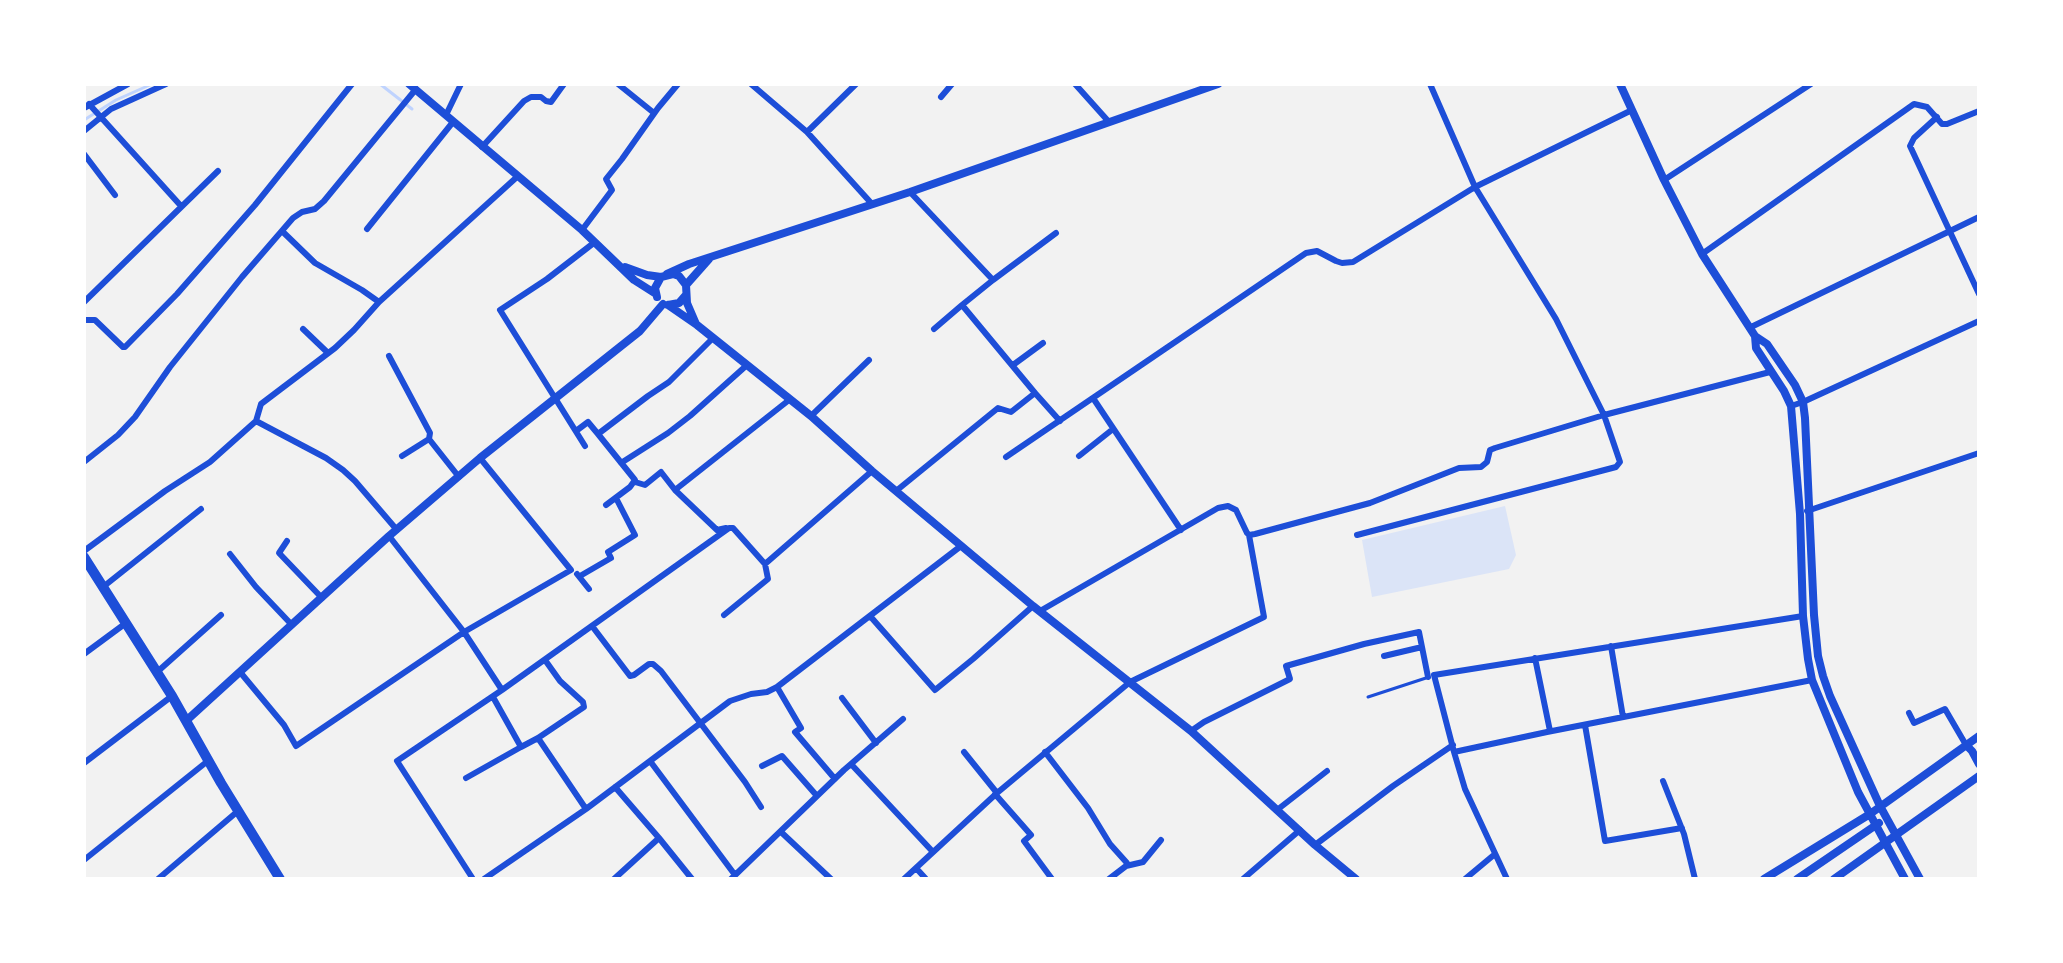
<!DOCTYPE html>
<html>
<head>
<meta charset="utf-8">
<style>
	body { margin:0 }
	#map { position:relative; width:2063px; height:963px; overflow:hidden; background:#f2f2f2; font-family:"Work Sans",sans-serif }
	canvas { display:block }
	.frame { position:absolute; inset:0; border:86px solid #fff; pointer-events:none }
</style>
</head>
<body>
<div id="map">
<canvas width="2063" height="963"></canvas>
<div class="frame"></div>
</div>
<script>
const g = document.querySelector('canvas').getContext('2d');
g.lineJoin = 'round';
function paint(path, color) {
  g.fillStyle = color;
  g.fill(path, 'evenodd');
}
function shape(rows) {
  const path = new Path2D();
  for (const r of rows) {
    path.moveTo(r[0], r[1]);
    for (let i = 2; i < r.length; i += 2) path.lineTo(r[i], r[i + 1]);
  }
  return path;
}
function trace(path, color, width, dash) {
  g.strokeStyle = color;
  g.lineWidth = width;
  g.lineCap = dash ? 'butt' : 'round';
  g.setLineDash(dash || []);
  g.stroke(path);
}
const green = shape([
	[1505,506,1516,555,1509,569,1372,597,1362,540]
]);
const stream = shape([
	[380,84,412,109],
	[84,120,116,100,152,84]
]);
const service = shape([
	[1368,697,1426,678]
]);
const minor = shape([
	[618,84,654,113],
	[751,84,807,132,872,204],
	[1075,84,1109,122],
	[1430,84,1475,187,1556,319,1604,415,1770,372],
	[941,97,952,84],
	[89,104,181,206],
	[84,108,128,84],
	[446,115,461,84],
	[1937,117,1914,138,1910,146,1979,294],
	[84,131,111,109,166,84],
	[807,132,856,84],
	[482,147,524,101,531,97,541,97,546,101,551,102,564,84],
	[84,154,115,195],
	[1664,180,1811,84],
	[910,192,993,280,962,305,1035,393],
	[367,229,453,122],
	[582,230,612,190,606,179,622,159,658,108,678,84],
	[283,232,315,263,362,290,379,302],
	[1702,254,1914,104,1927,107,1942,124,1947,124,1979,111],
	[993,280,1056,233],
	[84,302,218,171],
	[84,320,95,320,123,347,125,347,177,294,255,205,352,84],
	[1749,328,1979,217],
	[303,329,328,353],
	[934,329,962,305],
	[389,356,430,433,429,439],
	[1013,365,1043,343],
	[1093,398,1181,530],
	[1791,406,1803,402,1979,321],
	[811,416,869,360],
	[256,421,326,458,343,470,355,481,397,530],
	[576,431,588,422,598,434],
	[585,446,500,310,547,279,595,242],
	[402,456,429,439,459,477],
	[1079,456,1113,429],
	[1006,457,1306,253,1317,251,1336,261,1342,263,1353,262,1475,187,1632,110],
	[84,462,118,435,135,417,170,367,242,277,293,218,302,212,315,209,324,201,416,89],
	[621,463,668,433,690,416,747,365],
	[635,482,645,485,661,472,675,490,717,530,726,528],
	[675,490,789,400],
	[896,491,998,408,1011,412,1035,393,1060,421],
	[606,505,630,487,635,480,598,434,648,396,669,382,713,338],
	[1807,511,1979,453],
	[389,536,464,632,502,690,729,528,733,528,765,564,872,471],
	[287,541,279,553,322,598],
	[84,551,165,491,210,462,256,421,261,404,335,348,354,330,379,302,518,176],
	[230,554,256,587,292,625],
	[577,574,589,589],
	[580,576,611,558,608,552,635,535,616,498],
	[103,587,201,509],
	[1040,611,1218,508,1228,506,1236,510,1247,533,1249,535,1255,534,1370,503,1459,468,1481,467,1487,462,1490,450,1495,448,1604,415,1620,462,1616,467,1357,535],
	[724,615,768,579,765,564],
	[870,616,935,690,973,659,1033,606],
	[592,626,630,676,634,675,649,664,653,664,661,671,745,782,761,807],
	[1611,646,1623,717],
	[84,654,126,623],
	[1384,656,1422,647],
	[1535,658,1550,731],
	[240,672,284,725,296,746,464,632,571,570,480,458],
	[156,673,221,615],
	[777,687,801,728,795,732,835,779],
	[842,698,876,743],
	[1909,713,1914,723,1945,709,1966,745],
	[1585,725,1605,841,1682,828],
	[1191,731,1204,722,1290,679,1286,666,1364,644,1419,632,1428,677],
	[538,738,586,809],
	[521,747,538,738,584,707,583,702,560,681,545,660],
	[964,752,997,793],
	[1045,752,1088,808,1110,844,1127,863,1126,866,1109,879],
	[1454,752,1434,675,1803,616],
	[650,761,735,875],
	[84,763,172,696],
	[851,764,933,852],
	[762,766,782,756,817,796],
	[466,778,521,747,493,697],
	[1663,781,1684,834,1695,879],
	[615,787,659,838,692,879],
	[995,794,1031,835,1024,841,1052,879],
	[1277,810,1327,771],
	[781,832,831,879],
	[1315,845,1393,786,1453,745],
	[84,860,209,760],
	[1126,866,1143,862,1161,840],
	[916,868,926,879],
	[158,879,238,811],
	[473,879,397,761,502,690],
	[484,879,586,809,730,701,751,694,767,692,777,687,961,546],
	[614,879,659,838],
	[731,879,844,770,903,719],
	[904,879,997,793,1130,682,1264,617,1249,535],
	[1243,879,1300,830],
	[1465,879,1495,854],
	[1507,879,1465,789,1454,752,1547,732,1812,680]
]);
const tertiary = shape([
	[409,84,582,230,634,280,656,294],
	[1620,84,1664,180,1702,254,1755,336,1756,348,1784,391,1791,406,1800,514,1803,616,1808,659,1812,680,1858,792,1905,879],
	[625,267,647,275,661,277],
	[667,274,689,264,910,192,1218,84],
	[686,285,709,259],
	[657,297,655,288,661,277,673,274,679,276,686,285,687,303,696,324],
	[668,305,697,325,811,416,872,471,1033,606,1191,731,1315,845,1356,879],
	[668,305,679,303,686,295],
	[1755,336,1767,344,1795,385,1803,402,1805,418,1814,615,1818,656,1823,676,1830,696,1880,806,1920,879],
	[187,720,389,536,480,458,640,331,663,304],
	[1966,745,1972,751,1979,764],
	[1764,879,1870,814,1979,736],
	[1797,879,1879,823],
	[1834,879,1979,776]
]);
const primary = shape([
	[84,557,172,696,221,783,280,879]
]);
paint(green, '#dbe4f7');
trace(stream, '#bfd3fe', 3);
trace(service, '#1d4ed8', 3);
trace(minor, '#1d4ed8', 6);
trace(tertiary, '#1d4ed8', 8);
trace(primary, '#1d4ed8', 10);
</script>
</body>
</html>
